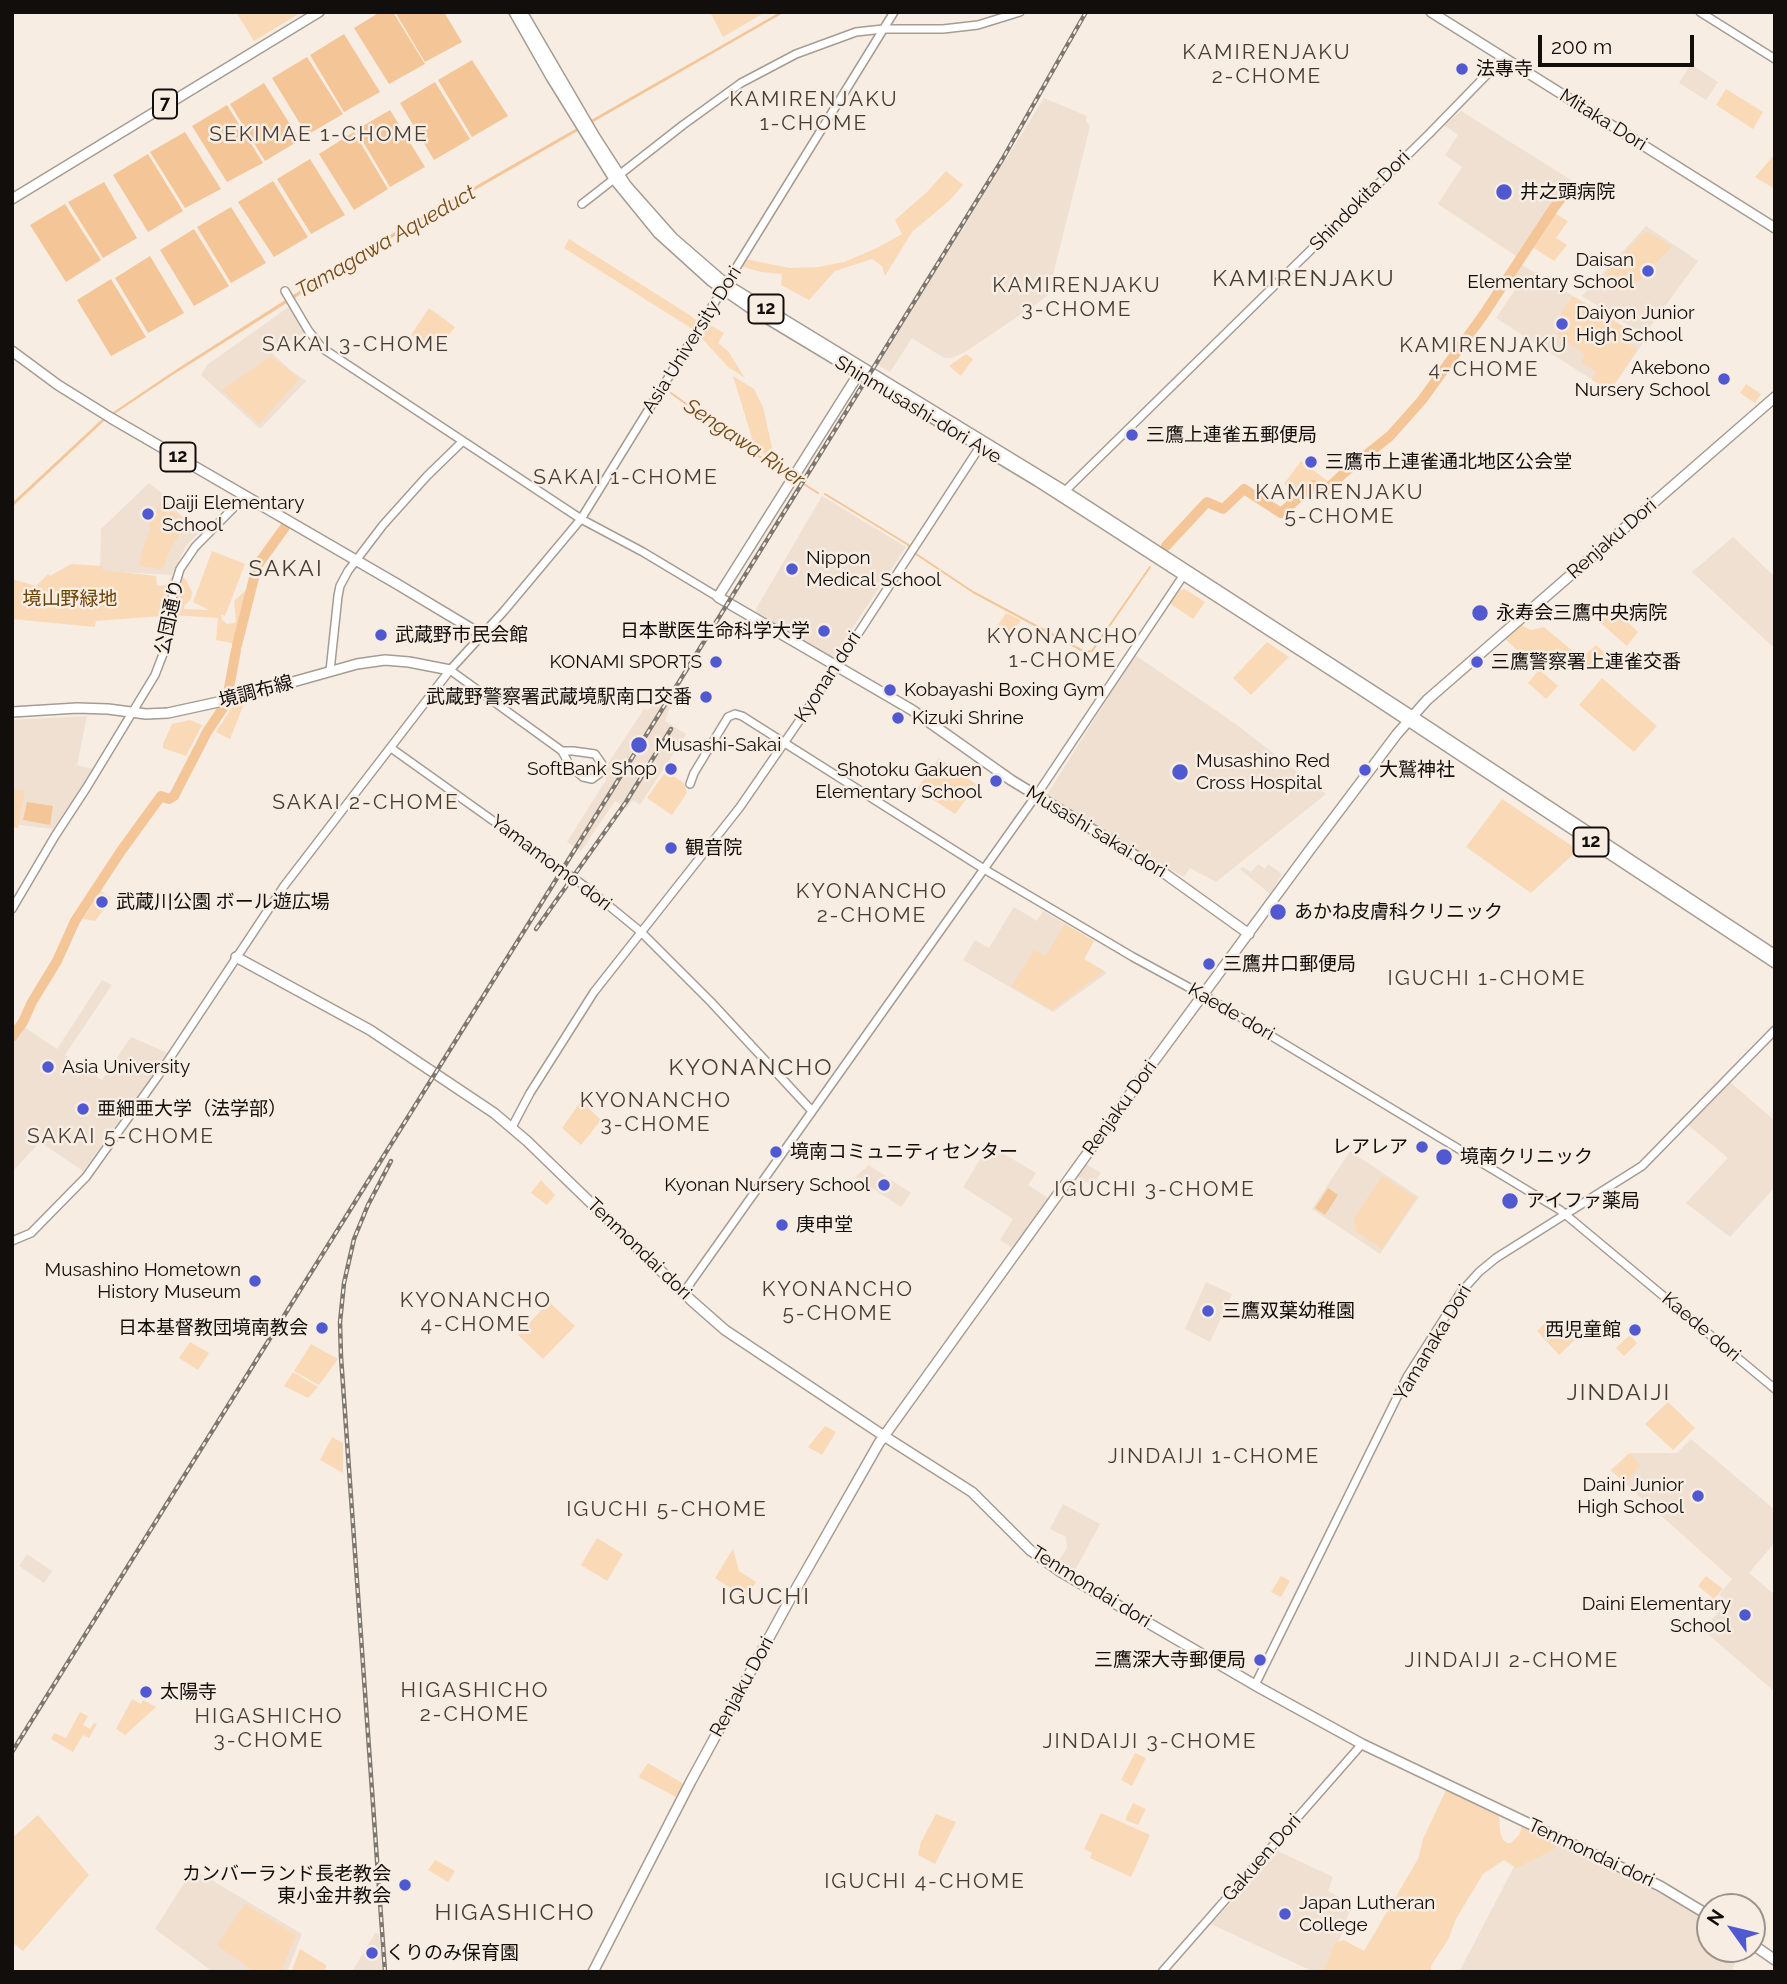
<!DOCTYPE html>
<html>
<head>
<meta charset="utf-8">
<style>
	body { margin:0 }
	#map { position:relative; width:1787px; height:1984px; overflow:hidden; background:#f7ede3; font-family:Raleway,sans-serif }
	canvas { display:block }
	.frame { position:absolute; inset:0; border:14px solid #110e0b; pointer-events:none }
	.north { position:absolute; left:1696px; top:1893px; width:70px; height:70px; box-sizing:border-box; background:#f7ede3; border:2px solid #9b948d; border-radius:50%; rotate:304deg; font-size:19px; font-weight:700; line-height:28px; text-align:center; color:#110e0b }
	.north::after { content:''; display:block; margin:auto; width:24px; height:32px; background:#5059cf; clip-path:polygon(50% 0,100% 100%,50% 72%,0 100%) }
	.scale { position:absolute; left:1538px; top:35px; width:156px; height:32px; box-sizing:border-box; border:4px solid #110e0b; border-top:0; padding-left:9px; font-size:21px; line-height:24px; white-space:nowrap; color:#110e0b; -webkit-text-stroke:5px #f7ede3; paint-order:stroke }
</style>
</head>
<body>
<div id="map">
<canvas width="1787" height="1984"></canvas>
<div class="frame"></div>
<div class="north">N</div>
<div class="scale">200 m</div>
</div>
<script>
const g = document.querySelector('canvas').getContext('2d');
g.lineJoin = 'round';
function paint(path, color) {
  g.fillStyle = color;
  g.fill(path, 'evenodd');
}
function shape(rows) {
  const path = new Path2D();
  for (const r of rows) {
    path.moveTo(r[0], r[1]);
    for (let i = 2; i < r.length; i += 2) path.lineTo(r[i], r[i + 1]);
  }
  return path;
}
function trace(path, color, width, dash) {
  g.strokeStyle = color;
  g.lineWidth = width;
  g.lineCap = dash ? 'butt' : 'round';
  g.setLineDash(dash || []);
  g.stroke(path);
}
function label(font, color, halo, rows, align = 'center') {
  g.font = font + ' Raleway,"Noto Sans JP",sans-serif';
  g.lineWidth = 5;
  g.setLineDash([]);
  g.textBaseline = 'middle';
  g.strokeStyle = halo;
  g.fillStyle = color;
  for (const [text, x, y, turn = 0] of rows) {
    g.save();
    g.translate(x, y);
    g.rotate((+turn || 0) * Math.PI / 180);
    g.textAlign = isNaN(turn) ? turn : align;
    if (halo) g.strokeText(text, 0, 0);
    g.fillText(text, 0, 0);
    g.restore();
  }
}
const built = shape([
	[1691,64,1718,82,1706,100,1679,83],
	[1044,98,1087,116,1086,121,1090,126,1048,295,1035,305,965,352,951,358,944,358,912,338,890,372,878,365],
	[1461,111,1571,180,1519,258,1438,204,1462,167,1445,155,1458,135,1444,125],
	[1646,226,1698,261,1644,335,1582,296],
	[1519,263,1645,340,1610,391,1496,318,1515,290,1506,283],
	[290,306,306,332,271,352,289,369,306,381,261,428,259,428,201,375,207,365],
	[149,483,164,495,162,498,200,532,186,546,172,575,100,571,101,529],
	[822,496,906,547,834,656,830,657,757,614,756,609],
	[1733,537,1775,577,1775,643,1772,646,1692,572],
	[1135,655,1237,725,1326,794,1216,882,1190,868,1184,877,1046,796],
	[658,700,670,707,665,721,686,734,640,805,633,800,627,808,615,801,581,851,567,842,606,780,605,768,644,709,648,710],
	[87,716,77,765,93,769,53,829,12,824,12,720],
	[1258,864,1265,869,1268,864,1282,874,1270,894,1240,869,1243,867,1251,872],
	[1014,907,1037,921,1043,911,1094,941,1084,959,1107,973,1053,1012,963,960,975,940,989,948],
	[102,980,112,985,65,1055,102,1080,131,1037,168,1053,83,1171,40,1142,12,1172,12,1041,24,1027,57,1049],
	[1730,1082,1775,1121,1775,1187,1730,1237,1686,1203,1728,1158,1688,1125],
	[989,1145,1036,1173,1028,1185,1050,1199,1014,1249,1000,1240,1013,1219,963,1187],
	[1350,1151,1419,1197,1380,1254,1312,1209],
	[1084,1163,1101,1173,1092,1186,1075,1175],
	[869,1165,911,1193,901,1207,855,1177],
	[1206,1282,1232,1294,1210,1342,1185,1329],
	[1691,1439,1775,1510,1775,1542,1749,1573,1775,1595,1775,1692,1703,1630,1728,1601,1719,1595,1732,1579,1610,1470,1631,1453,1677,1453],
	[1063,1504,1100,1524,1074,1572,1058,1562,1067,1548,1066,1537,1050,1529],
	[27,1554,52,1571,44,1583,19,1566],
	[1542,1837,1678,1902,1710,1924,1710,1949,1716,1949,1736,1960,1732,1972,1459,1972,1525,1846],
	[1278,1851,1333,1877,1328,1891,1352,1904,1328,1972,1314,1972,1211,1924],
	[193,1869,302,1934,287,1972,213,1972,155,1929],
	[375,1933,379,1934,382,1972,352,1972]
]);
const green = shape([
	[236,12,302,12,254,41],
	[710,12,761,12,762,14,723,37],
	[1726,89,1763,112,1753,129,1716,105],
	[1775,154,1775,189,1755,177],
	[946,171,963,185,949,201,912,232,885,276,882,266,872,259,835,271,809,300,781,285,782,274,761,272,740,266,745,259,790,268,818,267,844,262,877,248,902,234,895,220,927,192],
	[1553,212,1568,221,1556,238,1567,245,1554,261,1531,246],
	[1647,232,1672,246,1638,282,1636,280,1632,283,1627,279,1617,290,1610,284,1612,280,1605,274,1643,233],
	[569,239,688,314,699,322,694,330,564,248],
	[1573,296,1628,329,1621,339,1637,350,1610,391,1592,380,1597,372,1581,362,1585,354,1559,337,1558,330,1554,324],
	[429,308,455,327,436,352,411,335],
	[705,322,724,333,718,343,728,351,745,378,727,366,698,334],
	[966,354,973,359,961,376,949,366],
	[271,356,299,379,259,424,222,390],
	[733,376,754,389,763,407,775,461,755,448],
	[1746,384,1761,394,1755,403,1740,393],
	[1301,461,1329,482,1321,489,1311,483,1298,494,1284,484],
	[163,503,183,520,181,523,185,527,171,547,163,569,140,566,142,552,151,527,148,525],
	[212,551,245,564,225,616,221,614,222,620,227,624,234,623,236,621,234,601,246,590,236,644,216,640,218,618,172,615,168,608,164,609,162,616,96,621,95,627,12,619,12,579,36,586,48,574,50,576,71,564,102,566,103,570,156,576,157,585,161,586,166,584,177,571,186,580,192,592,191,599,184,606,184,609,209,610,193,602],
	[1185,589,1205,602,1193,619,1169,603,1178,591],
	[1610,605,1638,632,1627,646,1595,618],
	[1006,613,1021,620,1012,633,998,625],
	[1518,623,1531,630,1544,627,1575,653,1585,655,1596,645,1606,654,1592,669,1587,670,1574,660,1565,670,1552,659,1541,671,1558,686,1546,699,1528,683,1539,670,1503,637],
	[1267,642,1289,657,1251,695,1233,678],
	[1602,678,1657,726,1634,752,1579,705],
	[245,701,230,739,216,732,235,703],
	[190,720,202,725,186,756,163,748,163,744,172,724],
	[939,758,977,785,955,814,917,789],
	[666,771,684,783,687,793,672,815,647,798],
	[12,789,25,791,18,828,12,827],
	[1502,799,1578,850,1531,893,1466,847],
	[101,891,111,898,102,912,95,921,83,919],
	[1065,924,1094,941,1084,959,1104,971,1052,1010,1012,986,1034,950,1046,956],
	[581,1101,601,1120,581,1145,562,1128],
	[1382,1176,1416,1198,1382,1249,1355,1231,1354,1219],
	[541,1180,555,1195,547,1205,531,1193],
	[549,1302,575,1326,543,1359,518,1335],
	[1562,1318,1579,1336,1559,1355,1537,1331,1546,1322,1549,1325,1554,1320,1557,1323],
	[1630,1335,1637,1343,1624,1356,1616,1348],
	[190,1342,209,1353,198,1370,179,1358],
	[311,1344,338,1359,319,1385,294,1371],
	[293,1372,318,1387,308,1398,284,1386],
	[1668,1402,1695,1428,1673,1450,1645,1424],
	[825,1426,836,1432,822,1455,808,1447],
	[332,1437,343,1443,343,1473,320,1460],
	[1629,1453,1641,1465,1624,1483,1612,1470],
	[597,1538,623,1554,607,1581,581,1565],
	[733,1549,739,1571,756,1582,746,1598,715,1578],
	[1281,1576,1290,1581,1281,1597,1271,1592],
	[1706,1576,1723,1589,1714,1599,1698,1586],
	[132,1699,141,1704,143,1700,156,1707,125,1735,116,1729],
	[80,1712,88,1716,83,1725,90,1729,94,1723,97,1724,89,1738,83,1735,73,1752,51,1739,54,1733,66,1738],
	[1135,1753,1146,1758,1132,1786,1121,1780],
	[648,1763,684,1784,676,1797,640,1778,639,1776],
	[1447,1788,1499,1811,1500,1832,1503,1840,1507,1843,1511,1843,1519,1835,1522,1827,1562,1843,1547,1853,1516,1868,1504,1860,1483,1874,1456,1919,1449,1938,1431,1966,1431,1972,1323,1972,1335,1943,1344,1940,1364,1951,1418,1859,1423,1839],
	[1133,1803,1146,1809,1138,1825,1125,1820],
	[1101,1813,1150,1835,1131,1877,1090,1858,1092,1853,1084,1849],
	[936,1814,956,1822,935,1864,918,1855,921,1842],
	[38,1815,89,1875,23,1951,12,1942,12,1838],
	[435,1860,455,1871,448,1882,428,1870],
	[245,1904,296,1935,280,1972,255,1972,217,1945],
	[300,1949,326,1965,326,1968,320,1972,296,1972,292,1970]
]);
const water = shape([
	[380,12,393,12,425,64,389,84,354,28],
	[395,12,444,12,462,42,425,62],
	[780,12,785,12,374,248,171,376,104,421,12,507,12,503,100,421,174,371,293,295,390,235],
	[344,34,380,92,344,112,310,55],
	[307,57,343,114,307,135,272,78],
	[472,60,508,116,472,137,438,80],
	[435,82,470,139,434,160,400,103],
	[264,83,300,140,265,161,230,104],
	[227,105,263,163,227,182,192,126],
	[390,110,425,167,390,187,356,130],
	[185,132,221,189,185,208,150,152],
	[354,132,388,189,354,210,319,154],
	[148,154,183,211,148,232,113,175],
	[310,159,345,215,311,234,277,179],
	[273,181,308,237,274,257,238,202],
	[104,182,137,238,103,258,68,202],
	[65,204,101,260,66,282,30,225],
	[231,207,266,263,231,283,197,227],
	[194,229,229,286,194,306,160,250],
	[150,256,184,313,148,333,115,278],
	[111,279,146,337,111,356,77,300],
	[27,802,53,806,50,825,23,820],
	[1328,1188,1338,1195,1325,1215,1315,1208]
]);
const stream = shape([
	[671,393,755,454,791,476],
	[796,479,818,493],
	[825,494,907,544,910,547],
	[913,552,973,592,1085,652,1092,651,1150,567]
]);
const river = shape([
	[1166,546,1207,502,1223,509,1244,489,1281,513,1313,485,1324,492,1345,472,1390,436,1422,400,1484,314,1553,209,1570,187],
	[237,645,257,566,285,527],
	[228,693,236,650],
	[12,1037,23,1022,32,1002,57,961,75,921,121,851,161,796,169,799,174,796,207,732,225,705]
]);
const minor = shape([
	[1700,12,1775,59],
	[582,204,683,125,741,83,796,54,856,32,883,29,943,29,978,25,1020,12],
	[285,291,308,330,322,348,581,519,643,552,718,597],
	[1065,491,1429,134,1504,57],
	[450,670,562,751,570,766,583,777,592,779,600,773,602,764,595,754,573,751,562,751],
	[330,671,338,596,340,586,348,571,383,525,427,476,463,441],
	[391,748,586,887,641,932,711,1002,812,1111],
	[690,784,694,773,728,717,735,714,742,716,984,869,1133,957,1210,999,1560,1210,1775,1389],
	[12,909,55,836,87,787,155,675,168,641,173,592,180,569,195,547,245,496],
	[512,1127,530,1093,594,992,740,807,837,666,983,442],
	[12,1241,31,1233,86,1177,158,1076,284,886,450,670,504,611,581,519,894,12],
	[684,1292,1040,790,1185,573],
	[1255,1685,1407,1377,1461,1292,1479,1272,1496,1258,1642,1166,1775,1030],
	[1162,1972,1362,1744]
]);
const major = shape([
	[514,12,551,77,614,179,658,233,711,281,753,310,1037,481,1090,515,1358,688,1775,963],
	[522,12,595,137,626,185,673,238,726,284,1060,488,1420,721,1775,955],
	[1431,12,1775,228],
	[12,199,319,12],
	[12,351,58,385,111,418,397,584,482,635],
	[861,370,718,597,912,710,1011,780,1164,873,1249,934],
	[12,712,77,708,108,709,146,714,168,713,232,699,357,664,385,660,409,662,450,670],
	[236,957,370,1030,494,1113,527,1141,692,1301,725,1330,884,1436,972,1492,1030,1550,1061,1572,1260,1688,1362,1744,1660,1886,1710,1916],
	[1752,1944,1775,1960],
	[593,1972,691,1781,789,1601,879,1443,1146,1072,1309,851,1397,734,1427,700,1775,397]
]);
const rail = shape([
	[536,929,626,802,671,729],
	[12,1752,640,745,1002,160,1086,12],
	[385,1972,341,1357,340,1322,344,1283,354,1239,368,1205,391,1161]
]);
const markers = [
	[1462,69,7,"#5059cf"],
	[1504,192,9,"#5059cf"],
	[1648,271,7,"#5059cf"],
	[1562,324,7,"#5059cf"],
	[1724,379,7,"#5059cf"],
	[1132,435,7,"#5059cf"],
	[1311,462,7,"#5059cf"],
	[148,514,7,"#5059cf"],
	[792,569,7,"#5059cf"],
	[1480,613,9,"#5059cf"],
	[824,631,7,"#5059cf"],
	[381,635,7,"#5059cf"],
	[716,662,7,"#5059cf"],
	[1477,662,7,"#5059cf"],
	[890,690,7,"#5059cf"],
	[706,697,7,"#5059cf"],
	[898,718,7,"#5059cf"],
	[639,745,9,"#5059cf"],
	[671,769,7,"#5059cf"],
	[1365,770,7,"#5059cf"],
	[1180,772,9,"#5059cf"],
	[996,781,7,"#5059cf"],
	[671,848,7,"#5059cf"],
	[102,902,7,"#5059cf"],
	[1278,912,9,"#5059cf"],
	[1209,964,7,"#5059cf"],
	[48,1067,7,"#5059cf"],
	[83,1109,7,"#5059cf"],
	[1422,1147,7,"#5059cf"],
	[776,1152,7,"#5059cf"],
	[1444,1157,9,"#5059cf"],
	[884,1185,7,"#5059cf"],
	[1510,1201,9,"#5059cf"],
	[782,1225,7,"#5059cf"],
	[255,1281,7,"#5059cf"],
	[1208,1311,7,"#5059cf"],
	[322,1328,7,"#5059cf"],
	[1635,1330,7,"#5059cf"],
	[1698,1496,7,"#5059cf"],
	[1745,1615,7,"#5059cf"],
	[1260,1660,7,"#5059cf"],
	[146,1692,7,"#5059cf"],
	[405,1885,7,"#5059cf"],
	[1285,1914,7,"#5059cf"],
	[372,1953,7,"#5059cf"]
];
const shields = [
	[165,104,24],
	[766,309,35],
	[178,457,35],
	[1591,842,35]
];
const shieldNames = [
	["7",165,104],
	["12",766,309],
	["12",178,457],
	["12",1591,842]
];
const poiNames = [
	["法專寺",1476,69],
	["井之頭病院",1520,192],
	["Daisan",1634,260,"right"],
	["Elementary School",1634,282,"right"],
	["Daiyon Junior",1576,313],
	["High School",1576,335],
	["Akebono",1710,368,"right"],
	["Nursery School",1710,390,"right"],
	["三鷹上連雀五郵便局",1146,435],
	["三鷹市上連雀通北地区公会堂",1325,462],
	["Daiji Elementary",162,503],
	["School",162,525],
	["Nippon",806,558],
	["Medical School",806,580],
	["永寿会三鷹中央病院",1496,613],
	["日本獣医生命科学大学",810,631,"right"],
	["武蔵野市民会館",395,635],
	["KONAMI SPORTS",702,662,"right"],
	["三鷹警察署上連雀交番",1491,662],
	["Kobayashi Boxing Gym",904,690],
	["武蔵野警察署武蔵境駅南口交番",692,697,"right"],
	["Kizuki Shrine",912,718],
	["Musashi-Sakai",655,745],
	["Musashino Red",1196,761],
	["Cross Hospital",1196,783],
	["SoftBank Shop",657,769,"right"],
	["Shotoku Gakuen",982,770,"right"],
	["Elementary School",982,792,"right"],
	["大鷲神社",1379,770],
	["観音院",685,848],
	["武蔵川公園 ボール遊広場",116,902],
	["あかね皮膚科クリニック",1294,912],
	["三鷹井口郵便局",1223,964],
	["Asia University",62,1067],
	["亜細亜大学（法学部）",97,1109],
	["レアレア",1408,1147,"right"],
	["境南コミュニティセンター",790,1152],
	["境南クリニック",1460,1157],
	["Kyonan Nursery School",870,1185,"right"],
	["アイファ薬局",1526,1201],
	["庚申堂",796,1225],
	["Musashino Hometown",241,1270,"right"],
	["History Museum",241,1292,"right"],
	["三鷹双葉幼稚園",1222,1311],
	["日本基督教団境南教会",308,1328,"right"],
	["西児童館",1621,1330,"right"],
	["Daini Junior",1684,1485,"right"],
	["High School",1684,1507,"right"],
	["Daini Elementary",1731,1604,"right"],
	["School",1731,1626,"right"],
	["三鷹深大寺郵便局",1246,1660,"right"],
	["太陽寺",160,1692],
	["カンバーランド長老教会",391,1874,"right"],
	["東小金井教会",391,1896,"right"],
	["Japan Lutheran",1299,1903],
	["College",1299,1925],
	["くりのみ保育園",386,1953]
];
const streetNames = [
	["Mitaka Dori",1603,120,32],
	["Shindokita Dori",1360,201,-45],
	["Asia University Dori",692,340,-58],
	["Shinmusashi-dori Ave",918,410,31],
	["Renjaku Dori",1612,539,-41],
	["公団通り",170,617,-78],
	["Kyonan dori",828,677,-57],
	["境調布線",256,692,-15],
	["Musashi sakai dori",1096,832,31],
	["Yamamomo dori",551,863,37],
	["Kaede dori",1231,1012,30],
	["Renjaku Dori",1120,1108,-54],
	["Tenmondai dori",639,1249,44],
	["Kaede dori",1701,1327,40],
	["Yamanaka Dori",1433,1343,-59],
	["Tenmondai dori",1091,1587,32],
	["Renjaku Dori",742,1687,-61],
	["Tenmondai dori",1591,1853,25],
	["Gakuen Dori",1262,1858,-49]
];
const parkNames = [
	["境山野緑地",70,599]
];
const neighbourhoodNames = [
	["KAMIRENJAKU",1267,53],
	["2-CHOME",1267,77],
	["KAMIRENJAKU",814,100],
	["1-CHOME",814,124],
	["SEKIMAE 1-CHOME",319,135],
	["KAMIRENJAKU",1077,286],
	["3-CHOME",1077,310],
	["SAKAI 3-CHOME",356,345],
	["KAMIRENJAKU",1484,346],
	["4-CHOME",1484,370],
	["SAKAI 1-CHOME",626,478],
	["KAMIRENJAKU",1340,493],
	["5-CHOME",1340,517],
	["KYONANCHO",1063,637],
	["1-CHOME",1063,661],
	["SAKAI 2-CHOME",366,803],
	["KYONANCHO",872,892],
	["2-CHOME",872,916],
	["IGUCHI 1-CHOME",1487,979],
	["KYONANCHO",656,1101],
	["3-CHOME",656,1125],
	["SAKAI 5-CHOME",121,1137],
	["IGUCHI 3-CHOME",1155,1190],
	["KYONANCHO",838,1290],
	["5-CHOME",838,1314],
	["KYONANCHO",476,1301],
	["4-CHOME",476,1325],
	["JINDAIJI 1-CHOME",1214,1457],
	["IGUCHI 5-CHOME",667,1510],
	["JINDAIJI 2-CHOME",1512,1661],
	["HIGASHICHO",475,1691],
	["2-CHOME",475,1715],
	["HIGASHICHO",269,1717],
	["3-CHOME",269,1741],
	["JINDAIJI 3-CHOME",1150,1742],
	["IGUCHI 4-CHOME",925,1882]
];
const waterNames = [
	["Tamagawa Aqueduct",386,242,-30],
	["Sengawa River",744,443,34]
];
const quarterNames = [
	["KAMIRENJAKU",1304,279],
	["SAKAI",286,569],
	["KYONANCHO",751,1068],
	["JINDAIJI",1619,1393],
	["IGUCHI",766,1597],
	["HIGASHICHO",515,1913]
];
paint(built, '#efe0d1');
paint(green, '#fad9b7');
paint(water, '#f4c697');
trace(stream, '#f4c697', 2);
trace(river, '#f4c697', 10);
trace(minor, '#a59c92', 10);
trace(major, '#a59c92', 12);
trace(minor, '#fff', 7);
trace(major, '#fff', 9);
trace(rail, '#7d7770', 4.5);
trace(rail, '#f7ede3', 2, [5]);
for (const [x, y, r, color] of markers) {
  const dot = new Path2D();
  dot.arc(x, y, r, 0, 2 * Math.PI);
  g.fillStyle = color;
  g.fill(dot);
  trace(dot, '#f7ede3', 2.5);
}
for (const [x, y, w] of shields) {
  const box = new Path2D();
  box.roundRect(x - w / 2, y - 14.5, w, 29, 5);
  g.fillStyle = '#f7ede3';
  g.fill(box);
  trace(box, '#110e0b', 2);
}
label('bold 18px', '#110e0b', null, shieldNames);
label('19px', '#110e0b', '#f7ede3', poiNames, 'left');
label('19px', '#110e0b', '#f7ede3', streetNames);
label('19px', '#6c4105', '#f7ede3', parkNames);
g.letterSpacing = '2px';
label('21px', '#463e36', '#f7ede3', neighbourhoodNames);
g.letterSpacing = '0px';
label('italic 21px', '#764a14', '#f7ede3', waterNames);
g.letterSpacing = '2px';
label('23px', '#463e36', '#f7ede3', quarterNames);
g.letterSpacing = '0px';
</script>
</body>
</html>
